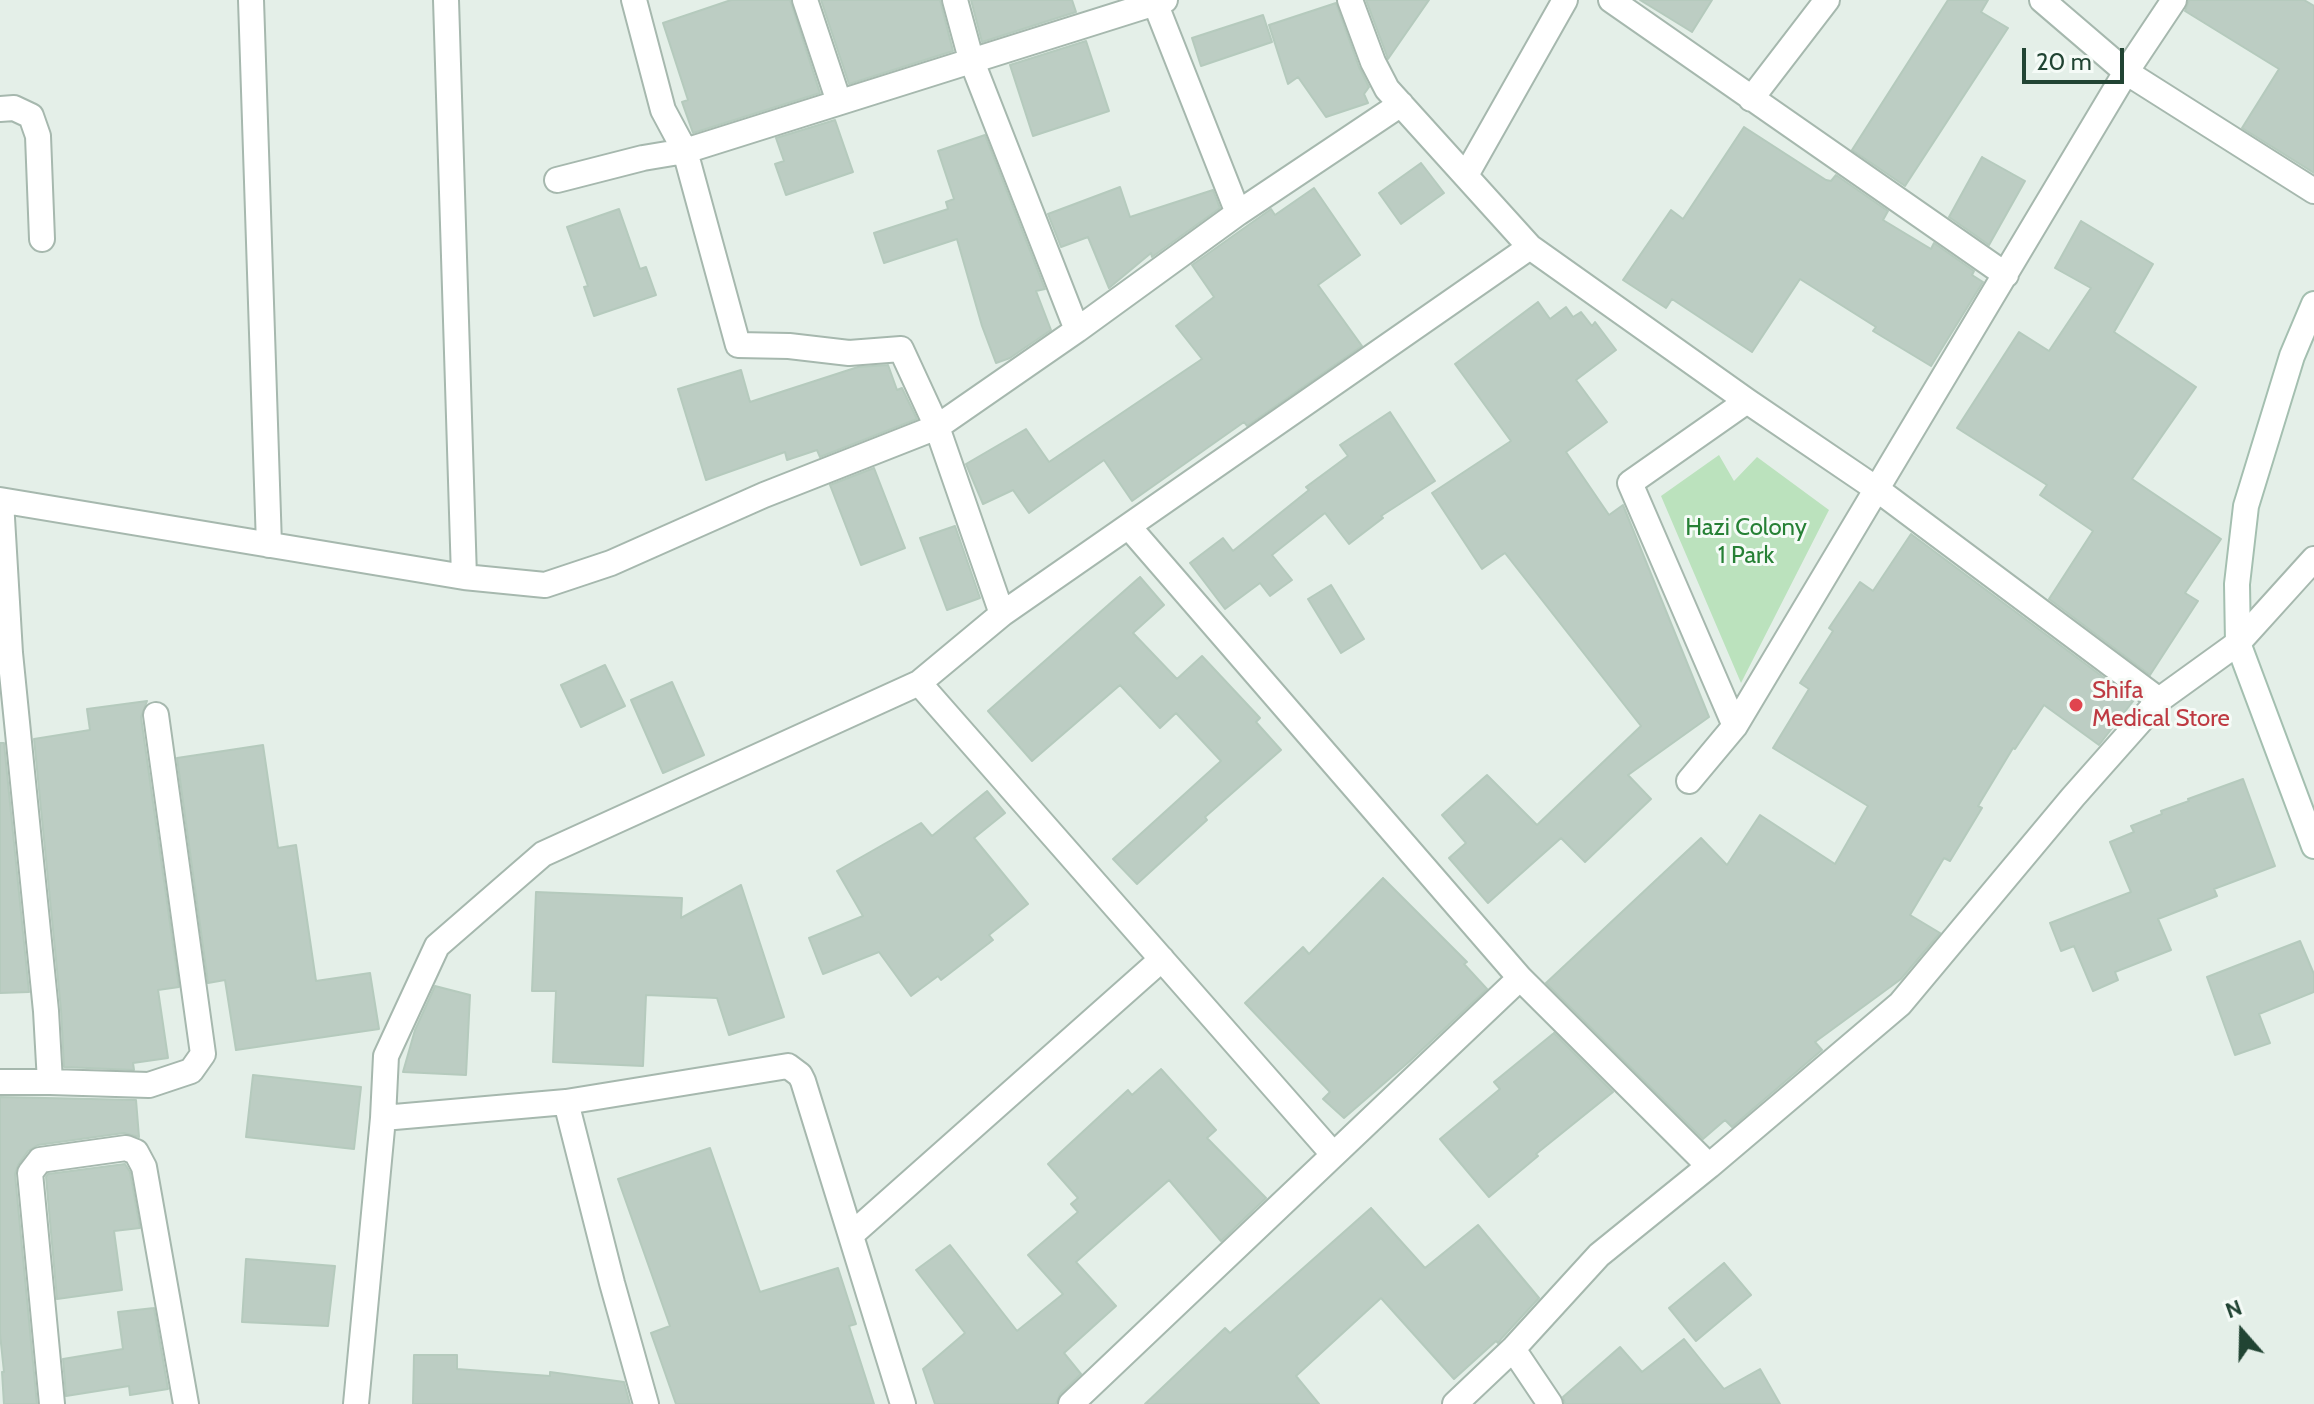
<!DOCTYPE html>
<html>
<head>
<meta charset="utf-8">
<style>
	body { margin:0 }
	#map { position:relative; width:2314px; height:1404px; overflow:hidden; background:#e4efe8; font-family:Cabin,sans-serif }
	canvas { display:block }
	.north { position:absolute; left:2202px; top:1292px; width:80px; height:80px; -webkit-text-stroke:6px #f5fbf7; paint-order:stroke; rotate:340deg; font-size:22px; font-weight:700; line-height:32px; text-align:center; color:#214433 }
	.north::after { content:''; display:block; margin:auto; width:28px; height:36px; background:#214433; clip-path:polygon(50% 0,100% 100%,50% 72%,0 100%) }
	.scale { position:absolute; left:2022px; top:48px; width:102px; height:36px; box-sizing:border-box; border:4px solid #214433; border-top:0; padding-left:10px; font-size:24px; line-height:28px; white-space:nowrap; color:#214433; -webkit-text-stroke:6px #f5fbf7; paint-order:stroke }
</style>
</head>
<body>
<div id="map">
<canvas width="2314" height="1404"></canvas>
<div class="north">N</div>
<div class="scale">20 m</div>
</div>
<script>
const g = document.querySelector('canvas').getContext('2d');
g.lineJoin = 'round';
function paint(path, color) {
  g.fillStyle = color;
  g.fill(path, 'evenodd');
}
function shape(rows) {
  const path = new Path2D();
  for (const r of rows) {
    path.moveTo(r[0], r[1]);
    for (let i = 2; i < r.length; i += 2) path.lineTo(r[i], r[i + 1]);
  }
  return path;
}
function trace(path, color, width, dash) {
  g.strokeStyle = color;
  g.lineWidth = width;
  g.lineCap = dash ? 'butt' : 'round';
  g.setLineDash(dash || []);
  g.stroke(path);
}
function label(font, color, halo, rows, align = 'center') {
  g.font = font + ' Cabin,sans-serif';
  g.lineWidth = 6;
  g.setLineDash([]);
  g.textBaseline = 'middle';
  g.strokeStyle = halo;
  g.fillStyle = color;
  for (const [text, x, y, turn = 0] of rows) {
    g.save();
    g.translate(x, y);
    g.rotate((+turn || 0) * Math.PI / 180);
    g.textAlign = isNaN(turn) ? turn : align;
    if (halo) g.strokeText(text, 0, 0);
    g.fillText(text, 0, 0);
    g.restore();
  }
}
const green = shape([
	[1719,455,1734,481,1757,457,1829,510,1741,683,1661,496]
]);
const building = shape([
	[731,0,790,0,820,93,693,133,682,102,688,100,663,23,731,0],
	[821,0,940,0,953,51,849,84,821,0],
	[971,0,1072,0,1076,12,982,42,971,0],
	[1366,0,1429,0,1388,59,1366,0],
	[1640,0,1712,0,1692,32,1640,0],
	[1948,0,1988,0,1981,12,2008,28,1905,186,1852,150,1948,0],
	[2189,0,2304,0,2314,6,2314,173,2242,128,2279,69,2185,11,2189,0],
	[1336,3,1359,67,1369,87,1364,94,1368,103,1326,117,1298,77,1288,84,1269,25,1336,3],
	[1263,15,1272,42,1201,66,1192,38,1263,15],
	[1086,41,1109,111,1033,136,1010,65,1086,41],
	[835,120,853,172,786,195,775,164,784,161,776,138,835,120],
	[1744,127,1826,180,1831,181,1836,175,1888,211,1883,220,1931,249,1934,243,1974,271,1972,275,1983,282,1931,366,1873,331,1876,327,1800,279,1752,352,1672,299,1666,308,1623,280,1671,210,1683,219,1744,127],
	[985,135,1045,289,1036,291,1051,330,1010,358,996,363,982,326,957,239,884,263,874,233,948,209,946,202,954,199,938,151,985,135],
	[1982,157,2025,181,1989,245,1949,217,1982,157],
	[1421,163,1444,193,1401,224,1379,193,1421,163],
	[1120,187,1130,217,1213,190,1220,208,1152,257,1151,253,1109,288,1088,237,1061,247,1048,214,1120,187],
	[1314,188,1360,255,1318,285,1362,346,1247,426,1244,422,1132,501,1104,460,1029,513,1013,490,983,504,966,464,1026,429,1049,462,1202,359,1176,326,1214,297,1192,265,1271,209,1275,215,1314,188],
	[619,209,640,269,646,267,656,295,594,316,584,287,588,286,567,227,619,209],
	[2081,221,2153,264,2114,332,2196,387,2132,479,2221,539,2185,593,2198,601,2150,675,2049,599,2093,531,2040,495,2047,485,1957,428,2019,332,2049,351,2091,288,2055,268,2081,221],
	[1538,302,1550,319,1566,307,1573,317,1581,312,1592,326,1595,322,1616,350,1576,380,1607,422,1566,452,1609,515,1623,505,1709,717,1628,775,1651,799,1585,862,1561,838,1488,903,1449,858,1466,843,1442,815,1487,775,1537,825,1641,726,1505,553,1482,569,1432,493,1511,441,1455,364,1538,302],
	[888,365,897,390,902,388,917,419,820,457,817,450,787,460,785,452,706,480,678,389,741,370,750,402,858,367,888,365],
	[1390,412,1435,481,1381,516,1383,518,1349,544,1325,513,1272,555,1292,580,1270,596,1260,583,1225,609,1190,563,1223,538,1233,551,1309,490,1306,487,1348,456,1340,445,1390,412],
	[874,468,905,548,861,565,830,485,874,468],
	[955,526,980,598,947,610,920,538,955,526],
	[1911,534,2134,700,2099,745,2044,705,2015,749,2013,748,1978,806,1982,808,1950,861,1944,858,1910,915,1940,933,1901,979,1815,1042,1822,1050,1732,1127,1725,1120,1703,1139,1546,983,1701,838,1727,865,1760,815,1835,864,1868,806,1773,748,1809,689,1800,683,1833,631,1829,628,1860,582,1873,591,1911,534],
	[1140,577,1164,605,1133,633,1177,679,1202,656,1260,718,1256,722,1281,750,1205,817,1207,820,1137,884,1113,859,1221,761,1176,713,1160,728,1120,685,1032,761,988,711,1140,577],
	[1331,585,1364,639,1341,653,1308,599,1331,585],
	[605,665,625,706,581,727,561,685,605,665],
	[672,682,704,755,663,773,631,700,672,682],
	[147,701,141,717,179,987,158,990,168,1058,133,1063,134,1070,64,1067,61,1010,34,739,90,730,87,709,147,701],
	[0,743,4,743,29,992,0,993,0,743],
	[263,745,278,848,296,845,316,981,370,973,379,1029,236,1050,225,980,208,983,177,758,263,745],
	[2243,779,2275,866,2214,889,2217,896,2158,919,2171,950,2115,972,2118,980,2093,991,2074,946,2061,951,2050,923,2131,892,2110,842,2134,832,2131,826,2162,814,2161,811,2189,801,2188,799,2243,779],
	[987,791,1005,813,974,838,1028,904,989,935,993,940,941,980,938,976,911,996,879,952,823,974,809,938,863,916,837,871,921,823,932,836,987,791],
	[1383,878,1467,962,1464,964,1487,989,1410,1061,1344,1118,1323,1099,1330,1092,1245,1003,1303,947,1309,954,1383,878],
	[741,885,784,1017,729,1035,717,998,646,995,643,1066,553,1062,556,991,532,991,536,892,682,898,681,918,741,885],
	[2300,941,2314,974,2314,992,2259,1014,2270,1043,2235,1055,2207,977,2300,941],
	[435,986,470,995,466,1075,403,1072,415,1030,435,986],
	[1554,1033,1613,1092,1536,1154,1538,1156,1489,1197,1440,1139,1500,1089,1494,1082,1554,1033],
	[1161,1069,1216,1130,1207,1138,1266,1198,1221,1241,1169,1180,1076,1262,1116,1306,1064,1353,1081,1374,1060,1394,1056,1404,935,1404,923,1369,965,1333,916,1270,950,1245,1017,1331,1063,1294,1028,1255,1078,1212,1071,1204,1078,1198,1048,1164,1128,1090,1132,1095,1161,1069],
	[253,1075,361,1087,354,1149,246,1137,253,1075],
	[0,1097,136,1100,139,1137,124,1133,38,1145,28,1151,18,1165,15,1174,37,1404,4,1404,2,1372,4,1372,0,1334,0,1097],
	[710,1148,760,1292,838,1268,856,1324,849,1326,874,1404,676,1404,651,1333,670,1326,618,1179,710,1148],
	[125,1164,130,1172,140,1228,114,1231,122,1290,57,1299,46,1177,48,1174,125,1164],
	[1371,1208,1425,1268,1478,1225,1539,1298,1502,1338,1498,1343,1496,1341,1454,1379,1381,1298,1296,1376,1319,1404,1145,1404,1225,1328,1230,1333,1371,1208],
	[246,1259,335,1266,328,1326,242,1322,246,1259],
	[1724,1263,1751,1295,1696,1341,1669,1308,1724,1263],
	[154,1308,168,1389,130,1395,129,1386,66,1396,63,1359,123,1349,118,1312,154,1308],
	[1684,1339,1724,1389,1760,1369,1780,1404,1565,1404,1563,1397,1620,1347,1642,1372,1684,1339],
	[414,1355,457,1355,457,1369,550,1376,550,1372,624,1382,630,1404,413,1404,414,1355]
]);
const minor = shape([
	[251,0,269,545],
	[446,0,464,577],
	[805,0,839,102],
	[955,0,971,59,1077,330],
	[1154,0,1238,213],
	[1350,0,1373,62,1387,89,1530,247,1747,401,1878,490,2159,700],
	[1611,0,2006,275],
	[2042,0,2126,72,2314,191],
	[1751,99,1827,0],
	[0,109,14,108,31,116,38,136,42,239],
	[1466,175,1565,0],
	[557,180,643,158,685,151,1165,0],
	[0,500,464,577,545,585,611,563,764,495,937,427,901,349,849,353,789,346,738,345,685,151,663,110,634,0],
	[1129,527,1520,978],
	[1002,614,937,427,1077,330,1238,213,1401,104],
	[919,683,1333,1154],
	[1735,726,1630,483,1747,401],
	[1689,781,1735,726,2126,72,2174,0],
	[0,1082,50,1082,46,1011,10,653,1,501],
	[50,1082,149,1085,191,1071,203,1054,156,715],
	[566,1102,612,1283,646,1404],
	[383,1118,566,1102,788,1066,800,1075,803,1081,903,1404],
	[851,1235,1162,959],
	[1513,1349,1550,1404],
	[52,1404,30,1173,40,1160,126,1148,136,1152,144,1167,186,1404],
	[356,1404,383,1118,386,1056,437,946,543,854,919,683,1002,614,1530,247],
	[1071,1404,1520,978,1709,1166],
	[1455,1404,1513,1349,1599,1255,1709,1166,1900,1004,2073,797,2159,700,2238,643]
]);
const tertiary = shape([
	[2238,643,2314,559]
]);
const secondary = shape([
	[2314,304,2292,356,2246,506,2237,584,2238,643,2314,846]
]);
const markers = [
	[2076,705,8,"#e0444e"]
];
const parkNames = [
	["Hazi Colony",1746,528],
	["1 Park",1746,556]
];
const healthNames = [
	["Shifa",2092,691],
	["Medical Store",2092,719]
];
paint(green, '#bbe2bd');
paint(building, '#bccdc3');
trace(building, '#b5cabd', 2);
trace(minor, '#a6b8ae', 28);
trace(tertiary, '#a6b8ae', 28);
trace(secondary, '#a4bfb0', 28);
trace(minor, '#fff', 24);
trace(tertiary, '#fff', 24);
trace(secondary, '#fff', 24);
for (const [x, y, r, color] of markers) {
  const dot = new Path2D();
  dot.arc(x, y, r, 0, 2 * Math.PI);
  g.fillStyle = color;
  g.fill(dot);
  trace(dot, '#f5fbf7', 3);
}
label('24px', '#268035', '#f5fbf7', parkNames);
label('24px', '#be3a42', '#f5fbf7', healthNames, 'left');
</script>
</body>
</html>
